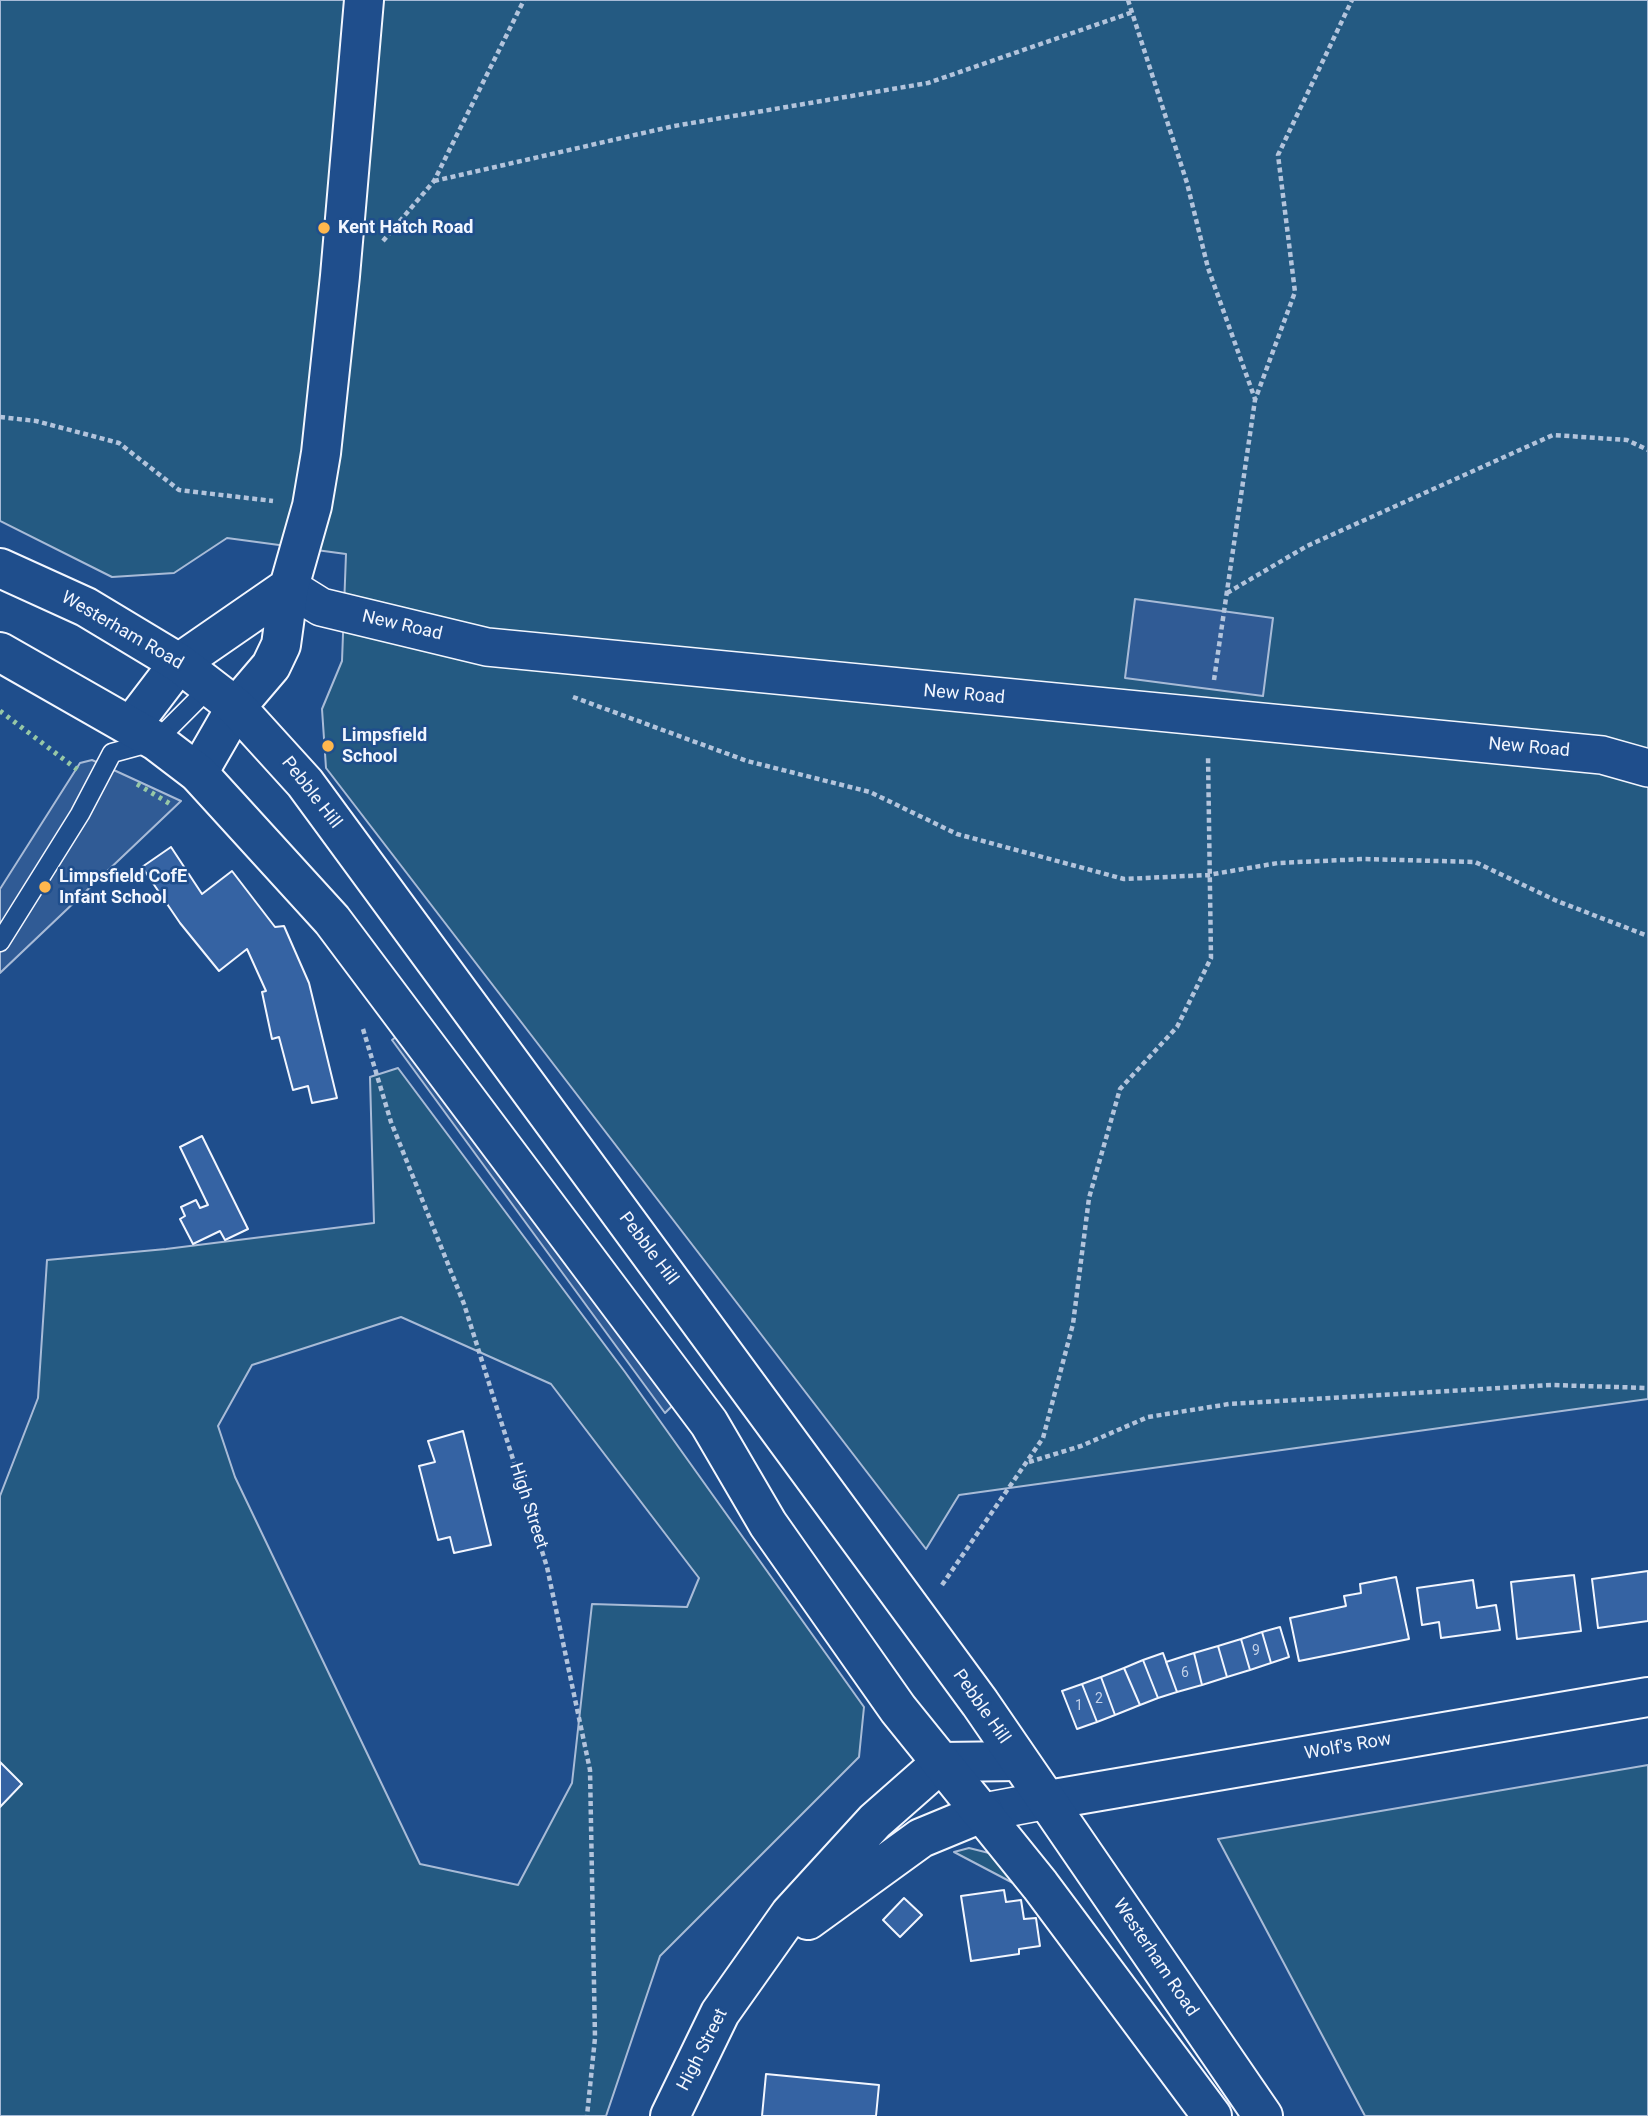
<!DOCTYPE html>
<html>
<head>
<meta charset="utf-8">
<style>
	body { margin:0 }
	canvas { display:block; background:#1f4e8c }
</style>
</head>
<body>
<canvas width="1648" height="2116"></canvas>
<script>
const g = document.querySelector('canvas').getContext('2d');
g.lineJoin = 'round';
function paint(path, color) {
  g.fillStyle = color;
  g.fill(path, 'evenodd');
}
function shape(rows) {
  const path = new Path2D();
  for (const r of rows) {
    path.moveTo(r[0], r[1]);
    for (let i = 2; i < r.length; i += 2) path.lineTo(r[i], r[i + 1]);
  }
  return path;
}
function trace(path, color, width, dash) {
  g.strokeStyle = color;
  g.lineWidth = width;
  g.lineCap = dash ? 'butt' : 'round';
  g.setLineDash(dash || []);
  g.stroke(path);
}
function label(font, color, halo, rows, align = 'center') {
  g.font = font + ' Roboto,sans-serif';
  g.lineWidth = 5;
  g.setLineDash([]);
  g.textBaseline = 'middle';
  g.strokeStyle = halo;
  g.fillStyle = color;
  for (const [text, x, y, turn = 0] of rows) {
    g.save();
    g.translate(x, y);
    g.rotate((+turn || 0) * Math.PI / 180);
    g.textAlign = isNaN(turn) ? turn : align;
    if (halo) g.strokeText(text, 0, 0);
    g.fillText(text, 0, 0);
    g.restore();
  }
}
const green = shape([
	[0,0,1648,0,1648,1399,959,1495,926,1549,326,768,322,709,342,661,346,554,227,538,174,573,112,577,0,521,0,0],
	[398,1068,625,1372,864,1707,859,1757,660,1956,606,2116,0,2116,0,1496,38,1398,47,1260,166,1249,374,1223,370,1077,398,1068],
	[401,1317,551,1384,699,1578,687,1607,592,1604,572,1783,518,1885,420,1864,235,1477,218,1426,252,1365,401,1317],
	[1648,1765,1648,2116,1365,2116,1218,1839,1648,1765],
	[969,1848,989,1853,1007,1866,1019,1879,1013,1883,954,1852,969,1848]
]);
const parking = shape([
	[1135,599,1273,618,1263,696,1125,678,1135,599],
	[92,760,181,801,0,973,0,889,80,763,92,760],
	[401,1033,673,1405,665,1413,392,1040,401,1033]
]);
const building = shape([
	[171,847,202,894,232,871,275,927,284,926,309,983,337,1098,312,1103,308,1086,293,1090,279,1037,272,1039,262,992,266,991,247,949,219,971,180,923,142,867,171,847],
	[202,1136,248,1229,225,1240,220,1231,193,1244,180,1219,185,1216,181,1207,196,1200,200,1208,208,1205,180,1147,202,1136],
	[463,1431,491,1545,454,1553,450,1537,438,1540,419,1466,435,1462,428,1441,463,1431],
	[1648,1571,1648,1621,1598,1628,1592,1579,1648,1571],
	[1574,1575,1581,1631,1517,1639,1511,1582,1574,1575],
	[1396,1577,1409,1639,1299,1661,1290,1618,1346,1606,1344,1596,1361,1593,1360,1584,1396,1577],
	[1473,1580,1477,1608,1496,1605,1500,1630,1441,1638,1439,1622,1422,1625,1417,1588,1473,1580],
	[1280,1627,1289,1657,1271,1663,1262,1632,1280,1627],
	[1262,1632,1271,1663,1250,1670,1241,1639,1262,1632],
	[1241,1639,1250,1670,1227,1677,1218,1646,1241,1639],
	[1218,1646,1227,1677,1202,1685,1194,1653,1218,1646],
	[1163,1653,1177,1692,1158,1698,1143,1660,1163,1653],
	[1194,1653,1202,1685,1177,1692,1166,1662,1194,1653],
	[1143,1660,1158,1698,1140,1705,1124,1668,1143,1660],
	[1124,1668,1140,1705,1115,1715,1101,1677,1124,1668],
	[1101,1677,1115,1715,1097,1722,1082,1684,1101,1677],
	[1082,1684,1097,1722,1077,1729,1062,1691,1082,1684],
	[0,1762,22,1784,0,1807,0,1762],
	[1004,1890,1006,1902,1021,1900,1024,1919,1036,1918,1040,1946,1019,1949,1019,1954,971,1961,961,1896,1004,1890],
	[904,1898,922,1915,900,1937,883,1920,904,1898],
	[766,2074,879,2085,876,2116,762,2116,766,2074]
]);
const path = shape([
	[1128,0,1187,183,1208,268,1255,399],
	[434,181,674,126,928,83,1133,12],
	[383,241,434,181,524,0],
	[0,417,36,421,119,443,179,490,273,501],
	[1227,593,1307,546,1553,435,1627,440,1648,450],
	[1214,680,1255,400,1295,292,1278,155,1352,0],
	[573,697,747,761,870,792,957,834,1124,879,1208,875,1278,863,1364,859,1475,862,1557,901,1648,936],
	[363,1029,391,1122,464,1304,547,1567,590,1770,595,2038,587,2116],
	[1029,1462,1081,1446,1148,1417,1229,1404,1551,1385,1648,1388],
	[942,1585,1043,1438,1073,1324,1089,1198,1120,1089,1177,1027,1211,958,1208,755]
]);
const lane = shape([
	[0,942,80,814,112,753,156,741,210,687]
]);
const street = shape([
	[289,587,321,607,487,647,1602,755,1648,768],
	[984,1812,1048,1800]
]);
const secondary = shape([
	[131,726,179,663,289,587],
	[198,773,236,707,271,666,281,645,289,587,312,506,321,453,340,276,364,0],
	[1048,1800,1648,1697],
	[808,1920,921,1838,984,1812],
	[670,2116,720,2013,790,1914,875,1821,942,1762,1019,1761]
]);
const primary = shape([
	[0,568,86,607,179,663,236,707,305,783,980,1703,1263,2116],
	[0,652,156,741,198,773,332,920,709,1423,768,1524,898,1709,1040,1885,1212,2116]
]);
const hedge = shape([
	[0,711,78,770],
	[137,784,172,805]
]);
const markers = [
	[324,228,7,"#ffb74d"],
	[328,746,7,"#ffb74d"],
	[45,887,7,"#ffb74d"]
];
const numberNames = [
	["9",1256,1651],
	["6",1185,1673],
	["2",1099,1699],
	["1",1079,1706]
];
const poiNames = [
	["Kent Hatch Road",338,228],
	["Limpsfield",342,736],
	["School",342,757],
	["Limpsfield CofE",59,877],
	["Infant School",59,898]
];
const streetNames = [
	["New Road",402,626,13],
	["Westerham Road",122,631,30],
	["New Road",964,695,5],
	["New Road",1529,748,5],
	["Pebble Hill",311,793,52],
	["Pebble Hill",648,1249,53],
	["High Street",528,1506,72],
	["Pebble Hill",981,1707,55],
	["Wolf's Row",1348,1747,-10],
	["Westerham Road",1155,1958,56],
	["High Street",703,2050,-63]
];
paint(green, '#245a82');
trace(green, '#a8bbd7', 2);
paint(parking, '#305b95');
trace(parking, '#a8bbd7', 2);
paint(building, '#3563a3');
trace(building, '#f2f6ff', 2);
trace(lane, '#f2f6ff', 21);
trace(street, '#f2f6ff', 40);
trace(secondary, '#f2f6ff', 42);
trace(primary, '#f2f6ff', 42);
trace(path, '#b3c4dc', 4.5, [5, 3.5]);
trace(lane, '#1f4e8c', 18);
trace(street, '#1f4e8c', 37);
trace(secondary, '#1f4e8c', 38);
trace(primary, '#1f4e8c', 38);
trace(hedge, '#97c8a6', 5, [3.5, 5]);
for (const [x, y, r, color] of markers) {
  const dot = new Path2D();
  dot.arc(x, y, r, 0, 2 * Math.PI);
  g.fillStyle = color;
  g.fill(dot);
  trace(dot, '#1f4e8c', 2.5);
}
label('14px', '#c3d1e8', null, numberNames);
label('bold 18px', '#f2f6ff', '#1f4e8c', poiNames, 'left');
label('18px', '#f2f6ff', '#1f4e8c', streetNames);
</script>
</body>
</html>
